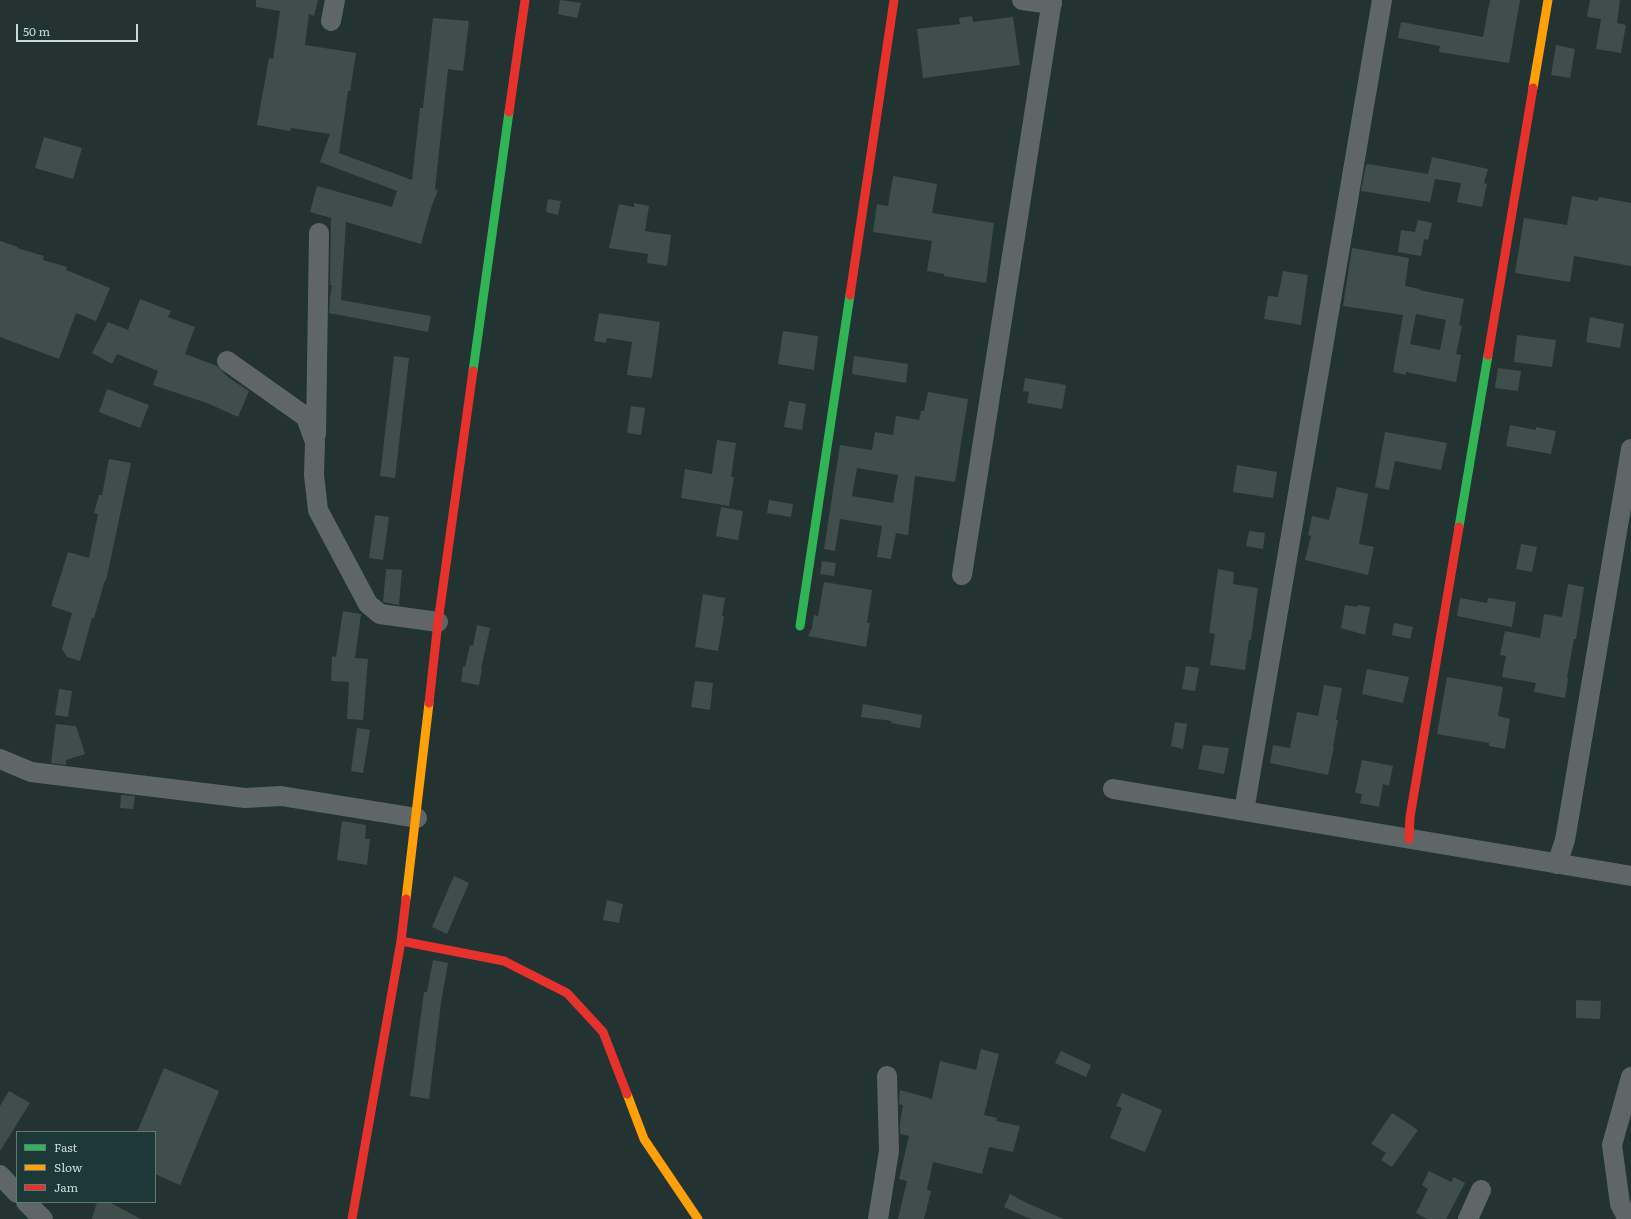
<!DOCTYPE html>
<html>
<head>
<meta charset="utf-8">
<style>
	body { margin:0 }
	#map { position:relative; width:1631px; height:1219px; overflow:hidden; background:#223331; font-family:Literata,serif }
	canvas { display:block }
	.legend { position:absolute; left:16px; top:1131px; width:140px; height:72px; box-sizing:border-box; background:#1c3937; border:1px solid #617977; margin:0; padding:5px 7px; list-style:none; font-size:12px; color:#c9d9d7 }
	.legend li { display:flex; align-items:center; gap:8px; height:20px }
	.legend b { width:20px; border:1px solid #617977 }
	.scale { position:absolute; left:16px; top:24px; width:122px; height:18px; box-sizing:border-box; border:2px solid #c9d9d7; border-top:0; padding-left:5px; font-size:12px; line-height:14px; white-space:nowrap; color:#c9d9d7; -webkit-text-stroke:3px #1c3937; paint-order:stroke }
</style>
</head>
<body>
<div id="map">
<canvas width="1631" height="1219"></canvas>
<ul class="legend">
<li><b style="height:5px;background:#30b455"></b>Fast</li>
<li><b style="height:5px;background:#ff9f0a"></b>Slow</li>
<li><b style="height:5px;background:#e5322d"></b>Jam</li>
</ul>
<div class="scale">50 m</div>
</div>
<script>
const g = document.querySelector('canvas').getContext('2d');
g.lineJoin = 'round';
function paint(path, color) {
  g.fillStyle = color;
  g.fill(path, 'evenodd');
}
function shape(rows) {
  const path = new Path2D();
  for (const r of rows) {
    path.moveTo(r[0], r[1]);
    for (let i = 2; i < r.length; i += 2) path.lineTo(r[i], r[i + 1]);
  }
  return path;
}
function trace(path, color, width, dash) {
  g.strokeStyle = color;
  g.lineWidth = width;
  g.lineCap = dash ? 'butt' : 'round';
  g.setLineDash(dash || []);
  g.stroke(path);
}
const building = shape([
	[256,0,318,0,314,16,309,14,305,45,356,53,350,91,348,91,339,153,412,180,420,108,423,108,433,18,469,21,463,71,448,69,435,189,438,190,431,208,421,244,346,222,341,300,431,316,428,332,329,313,330,298,332,285,330,285,331,218,310,212,317,186,392,207,397,191,320,162,330,134,291,128,290,131,257,125,269,58,273,59,280,11,256,7],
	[560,0,581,3,577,18,558,14],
	[1490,0,1520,0,1509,63,1439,52,1440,46,1398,38,1401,22,1483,37],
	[1590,0,1620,0,1617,23,1626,25,1621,53,1596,49,1601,19,1587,17],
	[972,16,973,22,1013,17,1020,65,923,78,917,29,960,24,959,18],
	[1556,45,1575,49,1570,78,1551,75],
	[44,137,82,148,73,179,35,168],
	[1432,157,1488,169,1484,183,1487,184,1482,207,1457,202,1461,183,1435,179,1430,202,1361,191,1366,165,1368,164,1428,174],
	[893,176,937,184,932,213,994,223,986,283,944,276,944,274,927,271,932,241,873,232,877,204,888,206],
	[1572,196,1598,201,1599,197,1631,203,1631,266,1574,256,1570,282,1515,273,1524,218,1567,225],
	[548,199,561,201,558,215,546,212],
	[634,203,649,206,645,231,671,235,667,266,647,263,648,254,609,248,619,204,634,207],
	[1418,220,1432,223,1428,240,1424,239,1421,256,1398,252,1401,230,1415,232],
	[0,241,18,247,17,248,44,256,43,260,67,267,66,270,110,288,96,321,76,313,59,359,0,337],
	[1352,248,1409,258,1405,286,1420,289,1419,290,1464,299,1459,325,1462,326,1456,354,1461,355,1456,382,1406,372,1406,375,1393,372,1403,315,1343,306],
	[1416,314,1446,320,1440,350,1410,344],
	[1283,271,1308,275,1301,325,1264,319,1268,296,1278,297],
	[140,299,171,311,168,317,195,327,185,354,217,366,229,378,249,391,238,417,207,403,153,385,158,371,117,354,112,364,92,353,108,322,128,330],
	[599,313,660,322,652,378,627,375,632,342,607,338,606,343,594,341],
	[1590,317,1624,324,1620,348,1586,342],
	[783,331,818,336,814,370,778,364],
	[1517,335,1556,340,1552,367,1514,362],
	[394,356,409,358,395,478,380,476],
	[854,356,908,364,906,383,852,374],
	[1498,368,1521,371,1518,391,1495,388],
	[1025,378,1066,385,1062,409,1027,403,1029,392,1023,391],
	[107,389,149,405,140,428,99,412],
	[928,392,968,399,955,482,915,476,908,535,896,533,891,559,877,557,882,526,840,519,835,551,824,549,840,445,872,450,875,432,893,435,896,416,919,420,921,411,924,411],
	[857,468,898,475,893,503,852,496],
	[789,401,806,404,802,430,784,427],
	[631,406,645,408,641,435,627,433],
	[1510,425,1536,430,1536,427,1556,431,1551,454,1506,446],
	[1385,432,1447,443,1441,470,1395,461,1389,490,1375,487],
	[717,440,736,443,731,477,734,477,729,506,681,498,685,469,712,474],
	[109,459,131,463,106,581,105,580,94,618,92,618,80,661,67,657,62,649,72,613,51,606,68,552,89,558,98,514,94,513,99,495,102,495],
	[1237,465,1277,472,1273,498,1233,492],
	[1337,487,1368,494,1359,544,1374,547,1368,575,1305,560,1311,536,1308,535,1312,516,1329,520],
	[769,500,793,504,791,517,767,513],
	[721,507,743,511,738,540,716,536],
	[375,515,389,517,383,560,369,558],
	[1249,531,1265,533,1263,549,1246,546],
	[1521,544,1537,547,1532,572,1516,569],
	[822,561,836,563,834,576,820,574],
	[386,569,402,570,399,605,383,602],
	[1218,569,1234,572,1233,584,1258,588,1251,640,1249,640,1245,670,1210,665,1215,634,1209,633],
	[824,582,872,590,867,623,870,623,866,647,808,636,812,628,814,615,818,616],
	[1568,584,1584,587,1576,639,1574,639,1567,678,1568,679,1565,698,1534,692,1536,683,1502,677,1506,656,1500,655,1505,631,1540,638,1544,614,1562,617],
	[703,594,725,598,722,616,724,616,718,651,695,647],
	[1460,598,1487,603,1488,598,1516,602,1512,627,1457,616],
	[1345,605,1357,607,1358,605,1370,607,1365,635,1341,628],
	[343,611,361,614,355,658,368,659,363,720,347,719,349,682,331,681,332,656,336,657],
	[1394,623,1413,627,1410,639,1392,635],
	[477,625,490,628,481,669,482,669,479,685,461,682,463,666,465,667,470,645,473,646],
	[1186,666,1199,668,1195,691,1182,689],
	[1367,669,1409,677,1403,703,1362,694],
	[1447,677,1503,687,1498,716,1510,719,1505,749,1489,746,1489,743,1437,734],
	[695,681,713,683,710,710,691,707],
	[1324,685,1342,688,1336,720,1338,720,1333,747,1334,747,1328,775,1270,763,1273,745,1290,748,1297,712,1318,716],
	[59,689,72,691,68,717,55,715],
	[863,704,922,715,920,728,891,723,892,721,861,717],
	[1175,722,1187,724,1183,749,1171,746],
	[56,724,76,726,85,754,66,760,66,765,51,763],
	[357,728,370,730,363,773,351,771],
	[1203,745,1229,748,1224,774,1198,769],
	[1362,760,1393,766,1389,786,1383,784,1379,807,1360,803,1362,794,1355,793],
	[121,795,135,796,133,809,120,808],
	[342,821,366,825,365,839,370,839,367,865,337,860],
	[454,876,469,883,447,934,432,927],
	[607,900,623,904,619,923,603,920],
	[433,960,448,963,441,1003,429,1099,410,1096,424,992,427,992],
	[1576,1000,1601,1001,1600,1019,1576,1018],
	[981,1049,999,1054,984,1115,997,1118,996,1121,1020,1126,1013,1152,989,1147,982,1174,933,1162,927,1190,931,1191,924,1219,898,1219,907,1181,899,1179,909,1136,900,1134,900,1123,903,1105,899,1104,900,1090,932,1099,940,1061,976,1070],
	[1061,1051,1091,1065,1086,1077,1055,1063],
	[164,1068,219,1091,180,1185,155,1174,155,1132,137,1132],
	[9,1091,30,1103,0,1151,0,1106],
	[1122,1093,1162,1110,1145,1152,1110,1138,1122,1108,1116,1106],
	[1392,1113,1418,1130,1392,1167,1381,1160,1386,1153,1371,1144],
	[1429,1171,1451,1182,1454,1177,1465,1183,1446,1219,1427,1219,1416,1213,1428,1189,1422,1185],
	[1010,1194,1027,1203,1063,1219,1031,1219,1021,1215,1004,1207],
	[97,1202,109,1202,141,1219,92,1219]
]);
const street = shape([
	[1022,0,1052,4],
	[331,21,335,0],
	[227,361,306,417,315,442,314,475,318,510,368,604,380,614,438,622],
	[316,434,319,233],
	[962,575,1052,0],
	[0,759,31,772,245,798,281,796,417,818],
	[1113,789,1631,876],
	[1244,811,1382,0],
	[1557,864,1565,840,1631,449],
	[0,1175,17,1193],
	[26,1202,43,1219],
	[878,1219,889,1151,887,1076],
	[1468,1219,1481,1190],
	[1628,1219,1620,1204,1612,1145,1631,1077]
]);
const fast = shape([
	[473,371,509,112],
	[1459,527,1488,355],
	[800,626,850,295]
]);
const slow = shape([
	[1533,88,1548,0],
	[406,899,429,703],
	[627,1094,644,1139,698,1219]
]);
const jam = shape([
	[509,112,525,0],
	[850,295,894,0],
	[1488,355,1533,88],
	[429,703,438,622,473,371],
	[1409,839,1410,817,1459,527],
	[401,941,504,961,567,993,603,1032,627,1094],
	[352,1219,401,941,406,899]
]);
paint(building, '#404e4b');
trace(street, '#606667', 20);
trace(fast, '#30b455', 9);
trace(slow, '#ff9f0a', 9);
trace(jam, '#e5322d', 9);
</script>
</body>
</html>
